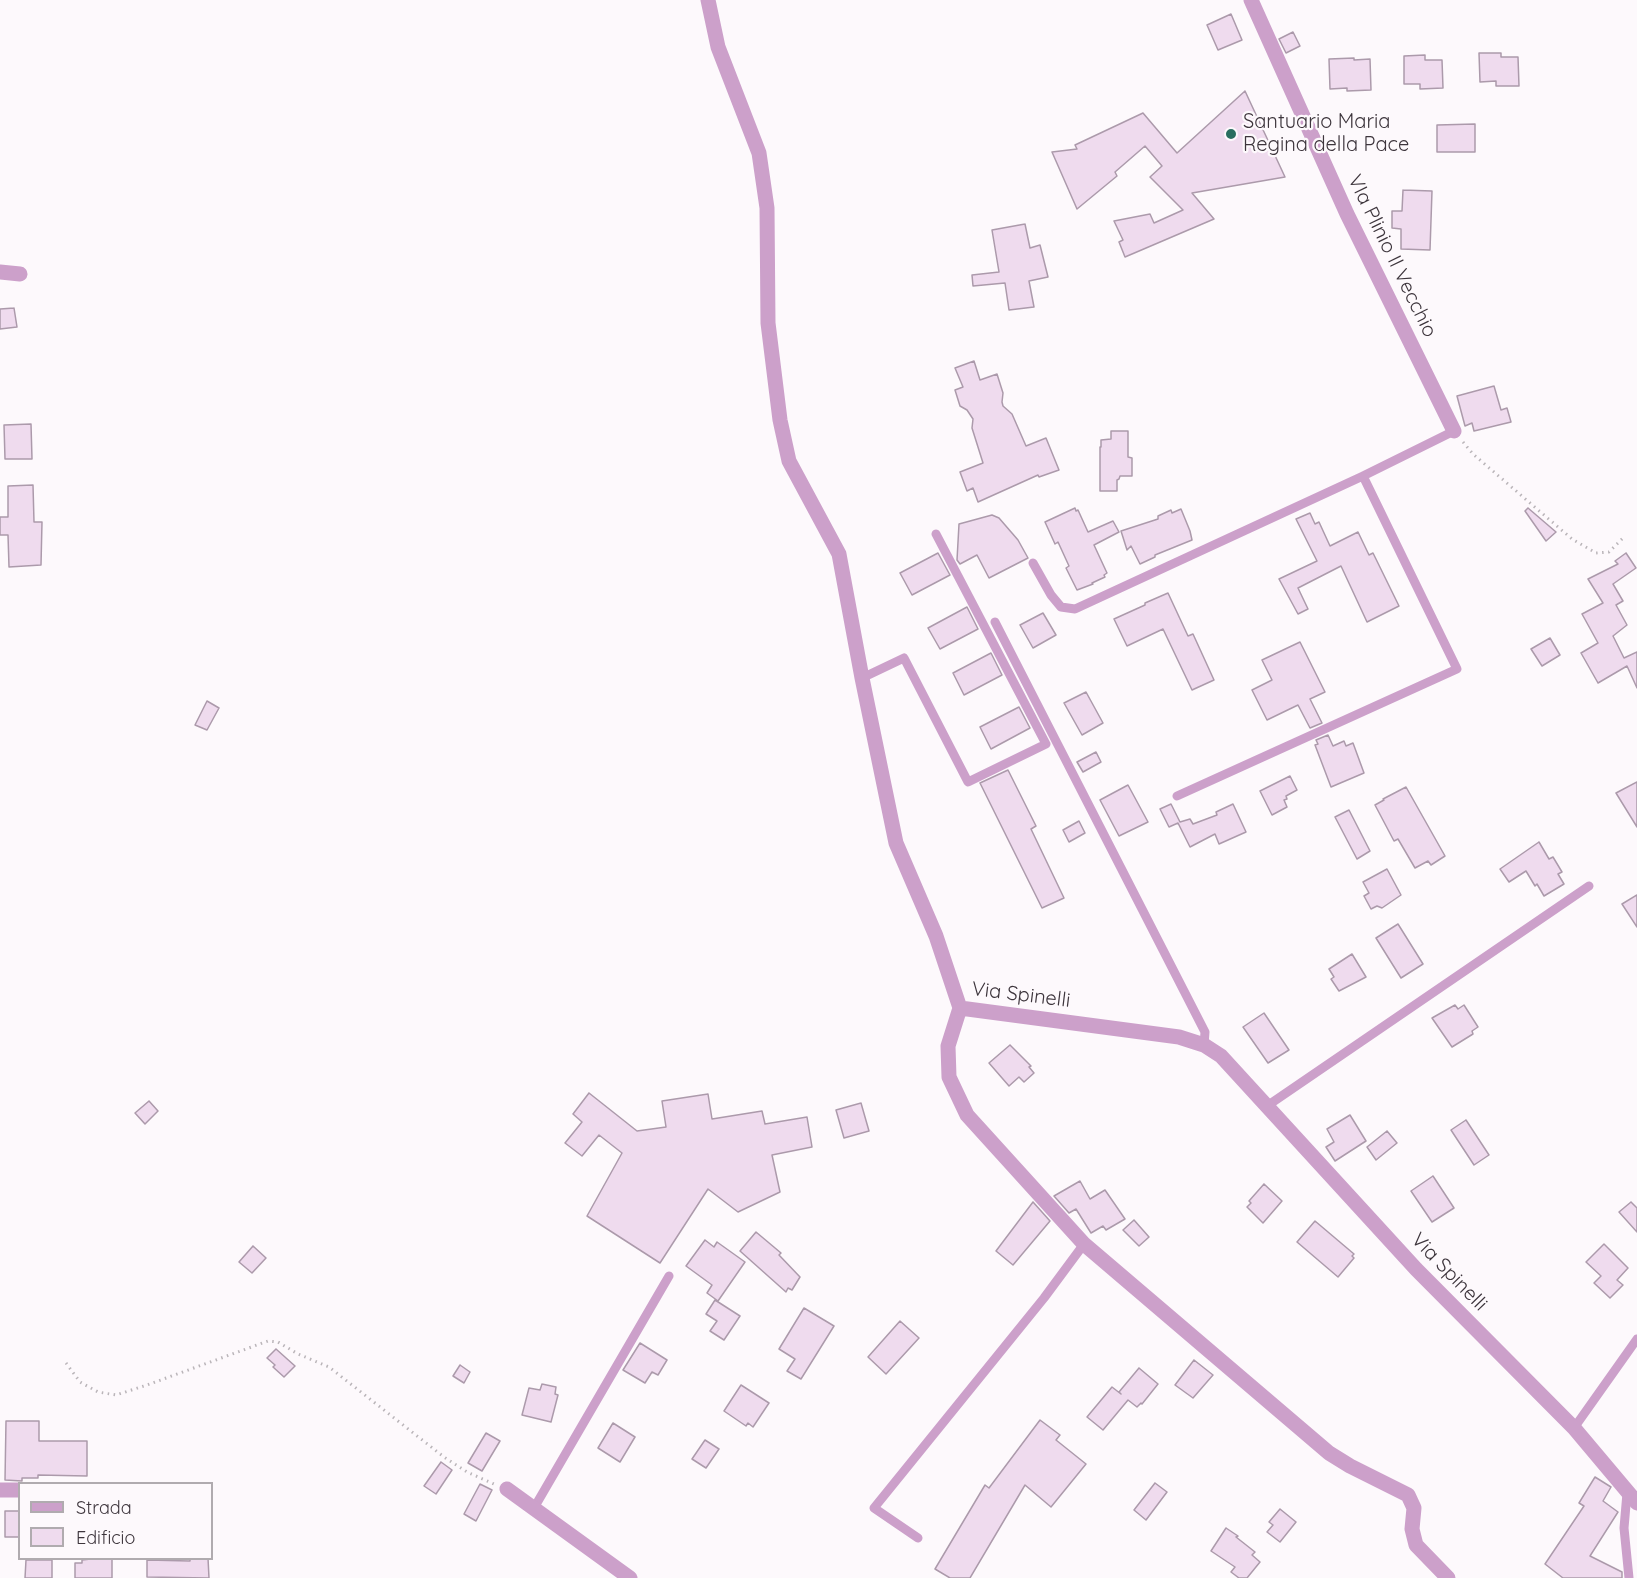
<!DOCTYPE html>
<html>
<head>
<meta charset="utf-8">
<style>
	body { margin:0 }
	#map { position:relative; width:1637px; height:1578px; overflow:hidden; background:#fdf9fc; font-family:Quicksand,sans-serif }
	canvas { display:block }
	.legend { position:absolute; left:18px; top:1482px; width:195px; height:78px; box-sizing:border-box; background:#fdf9fc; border:2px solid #b0abaf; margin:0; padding:8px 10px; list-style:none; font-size:18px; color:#3d353c }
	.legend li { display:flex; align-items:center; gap:12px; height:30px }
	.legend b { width:30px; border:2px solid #b0abaf }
</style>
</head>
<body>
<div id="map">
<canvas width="1637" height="1578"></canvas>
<ul class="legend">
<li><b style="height:8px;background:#cca0ca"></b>Strada</li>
<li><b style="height:16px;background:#efdbee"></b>Edificio</li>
</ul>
</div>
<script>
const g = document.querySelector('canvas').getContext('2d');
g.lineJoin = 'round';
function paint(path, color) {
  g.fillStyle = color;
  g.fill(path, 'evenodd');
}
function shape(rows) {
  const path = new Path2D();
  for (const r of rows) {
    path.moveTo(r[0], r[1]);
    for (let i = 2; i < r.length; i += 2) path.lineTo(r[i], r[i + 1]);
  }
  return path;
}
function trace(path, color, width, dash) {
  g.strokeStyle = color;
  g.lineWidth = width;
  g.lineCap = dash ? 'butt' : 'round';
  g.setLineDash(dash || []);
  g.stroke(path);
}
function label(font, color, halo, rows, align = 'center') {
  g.font = font + ' Quicksand,sans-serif';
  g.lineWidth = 4.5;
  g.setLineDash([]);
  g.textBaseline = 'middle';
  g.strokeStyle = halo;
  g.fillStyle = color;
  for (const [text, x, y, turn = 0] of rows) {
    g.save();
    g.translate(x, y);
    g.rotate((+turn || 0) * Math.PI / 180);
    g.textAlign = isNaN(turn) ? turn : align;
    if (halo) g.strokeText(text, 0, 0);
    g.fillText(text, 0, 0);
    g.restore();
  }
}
const building = shape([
	[1231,14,1242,40,1218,50,1207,25,1231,14],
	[1293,32,1300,46,1286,53,1279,39,1293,32],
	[1479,53,1501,53,1501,57,1518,57,1519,86,1496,86,1496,81,1480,82,1479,53],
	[1425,55,1425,60,1442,60,1443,88,1420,89,1420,84,1404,84,1404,56,1425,55],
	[1354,58,1354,60,1370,59,1371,90,1347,91,1347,88,1330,89,1329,59,1354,58],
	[1245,91,1285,177,1192,193,1214,219,1125,257,1119,242,1123,240,1114,221,1150,214,1154,223,1183,210,1150,177,1162,166,1145,146,1115,172,1117,176,1077,209,1052,152,1077,149,1075,145,1143,113,1177,153,1245,91],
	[1475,124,1475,152,1437,152,1437,125,1475,124],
	[1403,190,1432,191,1430,250,1401,249,1401,229,1392,228,1392,211,1402,211,1403,190],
	[1025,224,1030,248,1040,245,1048,277,1029,281,1034,307,1009,310,1005,283,973,286,972,275,999,272,992,230,1025,224],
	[14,308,17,327,0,329,0,309,14,308],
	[974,361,980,380,997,374,1003,393,1002,402,1003,406,1012,414,1026,446,1046,438,1059,470,1039,477,1038,475,978,502,973,488,967,491,960,472,983,463,972,428,973,419,967,410,960,406,955,390,963,387,955,368,974,361],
	[1494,386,1501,410,1507,408,1511,422,1474,431,1472,423,1465,426,1457,396,1494,386],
	[31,424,32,459,5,459,4,425,31,424],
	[1111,431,1128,431,1128,457,1132,458,1132,476,1120,476,1119,479,1117,480,1117,491,1100,491,1100,447,1101,447,1101,440,1111,439,1111,431],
	[33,485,34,522,42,522,41,565,9,567,8,535,0,535,0,517,8,517,8,486,33,485],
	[1075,508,1076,511,1078,510,1088,532,1113,521,1119,532,1094,545,1107,573,1104,575,1105,577,1092,583,1093,584,1077,590,1066,568,1069,566,1058,542,1055,544,1045,522,1075,508],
	[1528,508,1556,532,1546,541,1525,511,1528,508],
	[1181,509,1190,531,1192,540,1155,555,1155,557,1140,564,1131,546,1127,550,1121,531,1158,519,1158,516,1171,510,1172,513,1181,509],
	[1310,513,1315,524,1319,522,1330,546,1358,532,1369,555,1373,553,1399,606,1367,622,1341,566,1298,588,1308,609,1298,614,1279,579,1317,561,1296,519,1310,513],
	[992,515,999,518,1018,540,1028,558,989,578,977,555,960,564,957,560,959,524,992,515],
	[938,553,950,575,912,595,900,573,938,553],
	[1626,553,1636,568,1613,584,1623,601,1616,605,1627,625,1613,636,1624,658,1637,652,1637,688,1627,666,1598,683,1581,653,1598,643,1582,614,1603,603,1588,579,1618,564,1615,561,1626,553],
	[1168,593,1188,636,1193,634,1214,680,1192,690,1163,629,1127,646,1114,619,1145,605,1145,603,1168,593],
	[967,607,978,629,940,649,928,628,967,607],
	[1043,613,1056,635,1033,648,1020,625,1043,613],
	[1550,638,1560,655,1542,666,1531,649,1550,638],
	[1300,642,1325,692,1310,699,1322,723,1310,728,1298,705,1267,720,1252,690,1272,680,1262,660,1300,642],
	[991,653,1002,675,964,695,953,673,991,653],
	[1086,692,1103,723,1082,735,1064,703,1086,692],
	[207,701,219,708,207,730,195,725,207,701],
	[1019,707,1030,728,991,749,980,727,1019,707],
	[1328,735,1333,746,1344,741,1346,746,1353,743,1364,773,1331,787,1315,745,1318,744,1316,740,1328,735],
	[1096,752,1101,762,1083,772,1077,762,1096,752],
	[1008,770,1036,826,1031,829,1064,898,1042,908,980,783,1008,770],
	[1290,776,1297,790,1286,796,1287,799,1284,800,1287,807,1272,815,1260,791,1290,776],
	[1637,782,1637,827,1616,793,1637,782],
	[1128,785,1148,822,1119,836,1100,800,1128,785],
	[1406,787,1445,856,1431,865,1428,861,1415,868,1398,839,1394,841,1375,805,1384,800,1383,799,1406,787],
	[1171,804,1180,822,1190,819,1193,824,1217,815,1216,812,1233,804,1246,832,1219,844,1215,834,1190,847,1178,823,1169,827,1160,809,1171,804],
	[1349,810,1370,851,1357,859,1335,817,1349,810],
	[1079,821,1085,833,1069,842,1063,830,1079,821],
	[1539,842,1549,859,1553,857,1562,872,1558,874,1564,884,1544,896,1537,884,1535,886,1526,871,1509,882,1500,869,1539,842],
	[1387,869,1401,895,1382,908,1377,906,1371,909,1364,896,1369,893,1363,882,1387,869],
	[1637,895,1637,927,1622,904,1637,895],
	[1398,924,1423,964,1401,978,1376,938,1398,924],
	[1352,954,1366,977,1339,991,1331,979,1334,977,1329,969,1352,954],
	[1455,1005,1458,1009,1464,1005,1478,1027,1472,1031,1473,1034,1452,1047,1432,1018,1455,1005],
	[1264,1013,1289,1050,1268,1063,1243,1027,1264,1013],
	[1010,1045,1031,1066,1029,1067,1034,1073,1024,1082,1019,1077,1009,1086,989,1063,1010,1045],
	[589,1093,637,1131,666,1127,662,1101,708,1094,712,1119,762,1111,765,1124,807,1117,812,1147,772,1155,780,1192,738,1212,708,1189,660,1263,587,1216,622,1153,599,1135,582,1156,565,1143,582,1122,573,1114,589,1093],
	[149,1101,158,1111,145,1124,135,1113,149,1101],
	[861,1103,869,1131,844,1138,836,1110,861,1103],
	[1350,1115,1366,1141,1335,1161,1326,1147,1334,1142,1327,1129,1350,1115],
	[1466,1120,1489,1155,1474,1165,1451,1130,1466,1120],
	[1387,1131,1397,1143,1376,1160,1367,1147,1387,1131],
	[1433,1176,1454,1208,1432,1222,1411,1191,1433,1176],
	[1080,1181,1090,1199,1105,1190,1125,1219,1106,1230,1103,1226,1091,1233,1076,1209,1069,1213,1054,1196,1080,1181],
	[1264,1184,1282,1201,1263,1223,1247,1207,1251,1203,1249,1201,1264,1184],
	[1033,1202,1050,1221,1013,1265,996,1251,1033,1202],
	[1631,1202,1637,1208,1637,1232,1619,1212,1631,1202],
	[1134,1220,1149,1237,1139,1246,1123,1230,1134,1220],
	[1315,1221,1354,1254,1352,1256,1354,1258,1338,1277,1297,1242,1315,1221],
	[756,1232,781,1253,779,1255,800,1277,792,1290,788,1288,786,1292,740,1251,756,1232],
	[705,1240,714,1247,717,1242,745,1262,718,1301,707,1293,712,1285,686,1266,705,1240],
	[1604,1244,1628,1268,1617,1280,1623,1285,1610,1298,1594,1283,1601,1276,1586,1262,1604,1244],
	[253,1246,266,1258,252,1273,239,1262,253,1246],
	[715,1300,740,1316,724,1340,710,1331,717,1321,706,1314,715,1300],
	[804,1308,834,1326,801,1379,787,1371,795,1359,779,1349,804,1308],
	[900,1321,919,1338,886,1374,868,1357,900,1321],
	[640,1343,667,1360,658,1375,652,1372,645,1383,623,1370,640,1343],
	[276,1349,295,1366,284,1377,273,1367,275,1365,267,1358,276,1349],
	[1194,1360,1213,1375,1193,1398,1175,1385,1194,1360],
	[460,1365,470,1372,464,1383,453,1376,460,1365],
	[1139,1368,1158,1384,1142,1404,1141,1403,1137,1407,1128,1400,1103,1430,1087,1417,1112,1387,1121,1394,1119,1392,1139,1368],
	[542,1384,556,1387,555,1394,558,1395,551,1422,522,1415,529,1388,540,1390,542,1384],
	[741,1385,769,1403,753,1427,748,1423,746,1426,724,1411,741,1385],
	[1040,1420,1060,1435,1056,1440,1086,1464,1051,1507,1025,1485,970,1578,950,1578,935,1569,985,1485,989,1488,1040,1420],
	[6,1421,39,1421,39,1441,87,1441,87,1476,38,1475,38,1478,22,1478,22,1481,5,1480,6,1421],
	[613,1423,635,1437,620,1462,598,1448,613,1423],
	[486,1433,500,1441,482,1471,468,1463,486,1433],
	[705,1440,719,1449,706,1468,692,1459,705,1440],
	[441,1462,452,1470,436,1494,424,1486,441,1462],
	[1595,1477,1611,1487,1603,1501,1618,1512,1590,1556,1622,1572,1622,1578,1563,1578,1545,1564,1584,1506,1579,1503,1595,1477],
	[1155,1483,1167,1492,1146,1520,1134,1510,1155,1483],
	[480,1484,492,1490,476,1521,464,1514,480,1484],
	[1280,1509,1296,1522,1280,1542,1267,1532,1273,1525,1269,1522,1280,1509],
	[5,1511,20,1511,20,1537,5,1537,5,1511],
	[1226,1528,1238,1536,1236,1537,1255,1552,1252,1555,1260,1562,1247,1578,1239,1578,1231,1572,1235,1567,1211,1551,1226,1528],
	[100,1558,112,1558,112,1578,75,1578,75,1563,82,1563,82,1560,100,1558],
	[190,1558,208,1558,209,1578,147,1577,147,1560,190,1561,190,1558],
	[26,1560,52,1560,52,1578,25,1578,26,1560]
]);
const path = shape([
	[1463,442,1473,454,1572,539,1596,553,1609,552,1624,537],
	[66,1363,80,1382,98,1392,116,1395,147,1385,268,1341,278,1342,298,1354,329,1367,444,1457,467,1472,494,1484]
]);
const lane = shape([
	[1033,563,1051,595,1061,607,1075,609,1363,476],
	[995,622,1205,1032,1204,1045],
	[862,678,904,658,968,782,1046,744,936,534],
	[1177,796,1457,669,1363,476,1454,431],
	[1267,1106,1589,886],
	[1574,1428,1637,1339],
	[1627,1493,1624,1528,1629,1578],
	[534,1508,669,1276],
	[918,1538,874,1508,1044,1298,1084,1244]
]);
const street = shape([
	[708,0,718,47,759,153,767,208,768,323,780,420,789,461,839,554,862,678,896,843,936,936,960,1008],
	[1251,0,1347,214,1454,431],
	[0,272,20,274],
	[507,1489,630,1578],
	[0,1490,20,1490],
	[1448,1578,1416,1545,1412,1529,1414,1508,1408,1495,1350,1466,1329,1453,1084,1244,967,1115,949,1077,948,1046,960,1008,1179,1037,1204,1045,1221,1056,1416,1269,1574,1428,1637,1503]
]);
const markers = [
	[1231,134,6,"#296e60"]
];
const poiNames = [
	["Santuario Maria",1243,122],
	["Regina della Pace",1243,145]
];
const streetNames = [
	["VIa Plinio Il Vecchio",1392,256,64],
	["Via Spinelli",1021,995,7],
	["Via Spinelli",1449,1272,46]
];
paint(building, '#efdbee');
trace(building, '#ac9aab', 1.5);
trace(path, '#bab5b9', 3, [1.5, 4.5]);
trace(lane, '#cca0ca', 9);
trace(street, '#cca0ca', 15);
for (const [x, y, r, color] of markers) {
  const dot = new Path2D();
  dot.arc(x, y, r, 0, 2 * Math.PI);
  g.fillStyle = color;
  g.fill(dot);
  trace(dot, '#fdf9fc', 2);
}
label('20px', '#3d353c', '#fdf9fc', poiNames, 'left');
label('20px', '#3d353c', '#fdf9fc', streetNames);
</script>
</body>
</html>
